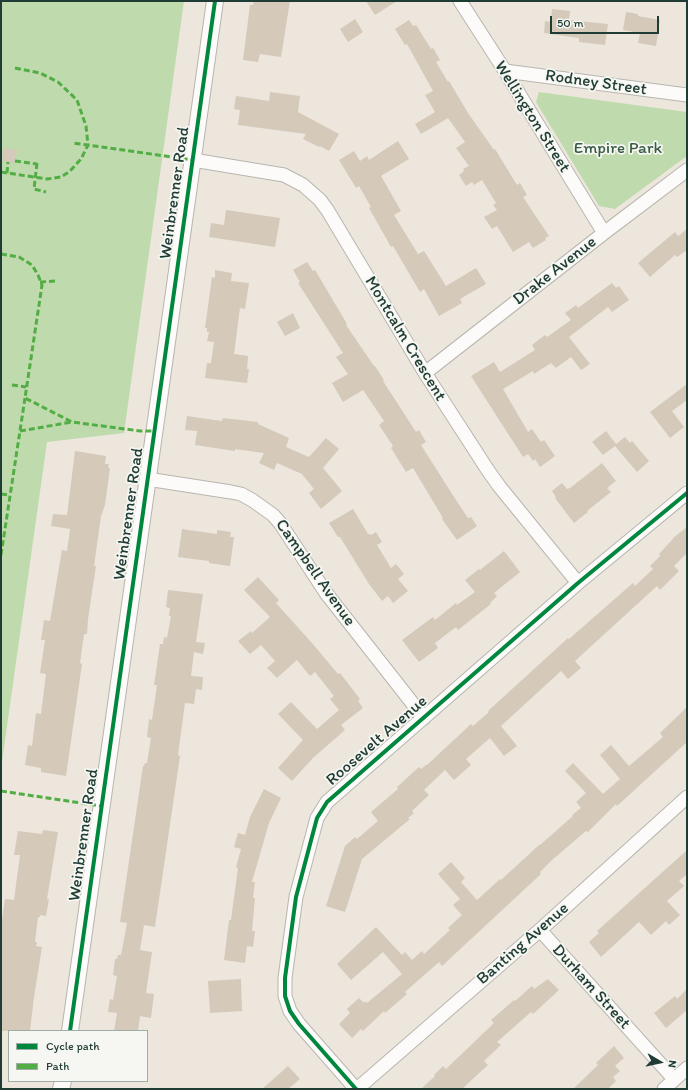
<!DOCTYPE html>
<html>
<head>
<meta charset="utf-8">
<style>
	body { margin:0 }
	#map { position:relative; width:688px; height:1090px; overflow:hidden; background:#ede6dd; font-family:Itim,sans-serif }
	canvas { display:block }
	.frame { position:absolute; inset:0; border:2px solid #1f3d34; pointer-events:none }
	.legend { position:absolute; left:8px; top:1030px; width:140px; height:52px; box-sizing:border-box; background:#f6f6f2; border:1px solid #a0aca6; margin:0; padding:5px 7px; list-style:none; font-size:12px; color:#1f3d34 }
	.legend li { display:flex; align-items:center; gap:8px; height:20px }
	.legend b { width:20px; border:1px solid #a0aca6 }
	.north { position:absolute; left:640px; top:1042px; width:40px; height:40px; -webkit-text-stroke:3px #f6f6f2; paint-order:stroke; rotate:99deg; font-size:11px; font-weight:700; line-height:16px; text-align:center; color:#1f3d34 }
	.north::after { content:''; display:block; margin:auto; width:14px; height:18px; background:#1f3d34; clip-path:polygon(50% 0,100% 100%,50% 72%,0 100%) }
	.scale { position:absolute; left:550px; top:16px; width:109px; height:18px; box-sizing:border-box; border:2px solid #1f3d34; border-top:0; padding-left:5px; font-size:12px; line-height:14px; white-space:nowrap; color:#1f3d34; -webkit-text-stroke:3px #f6f6f2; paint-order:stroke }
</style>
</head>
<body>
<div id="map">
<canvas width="688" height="1090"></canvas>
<div class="frame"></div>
<ul class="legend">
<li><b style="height:5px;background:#00873e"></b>Cycle path</li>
<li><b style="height:5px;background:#52ad45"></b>Path</li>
</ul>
<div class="north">N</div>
<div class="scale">50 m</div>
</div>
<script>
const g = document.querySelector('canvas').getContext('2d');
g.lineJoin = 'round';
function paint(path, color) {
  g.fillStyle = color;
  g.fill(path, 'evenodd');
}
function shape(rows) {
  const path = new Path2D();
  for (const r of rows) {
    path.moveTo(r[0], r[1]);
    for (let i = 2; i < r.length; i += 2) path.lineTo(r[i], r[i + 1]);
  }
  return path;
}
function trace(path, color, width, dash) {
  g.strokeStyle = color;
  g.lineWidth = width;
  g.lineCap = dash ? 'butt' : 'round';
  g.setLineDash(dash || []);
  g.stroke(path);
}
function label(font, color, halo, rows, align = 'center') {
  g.font = font + ' Itim,sans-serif';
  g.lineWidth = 3.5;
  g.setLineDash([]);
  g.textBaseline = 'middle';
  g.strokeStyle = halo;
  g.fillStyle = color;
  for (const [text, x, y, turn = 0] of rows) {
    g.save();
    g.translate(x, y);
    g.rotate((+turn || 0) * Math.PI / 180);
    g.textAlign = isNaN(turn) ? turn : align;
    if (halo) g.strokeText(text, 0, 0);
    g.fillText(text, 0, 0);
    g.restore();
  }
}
const green = shape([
	[1,1,184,1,124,433,47,442,1,769],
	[539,92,687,112,687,156,615,209,599,206,536,102]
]);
const building = shape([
	[254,1,290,1,281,57,260,54,258,62,243,60,250,5,253,5],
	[366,1,397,1,375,15],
	[552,9,570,11,569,20,608,24,605,45,579,42,579,38,544,33,545,21,551,22],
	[626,12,638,14,638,16,660,20,656,46,638,43,640,33,623,30],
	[355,19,363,32,348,42,340,29],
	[409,20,413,26,416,25,431,49,433,48,440,60,436,62,448,82,449,81,468,113,494,150,495,149,517,185,520,183,527,195,523,197,549,236,545,238,546,240,533,248,529,242,513,252,497,226,492,229,484,217,497,210,493,205,496,203,482,180,474,185,472,182,466,186,459,175,464,171,463,169,469,166,456,148,465,142,448,118,421,134,415,124,435,112,425,95,433,91,407,44,405,45,395,29],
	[270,92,300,96,298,112,339,134,329,151,320,146,319,147,303,139,306,134,238,125,240,110,234,109,236,96,269,101],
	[398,141,409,159,381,176,401,211,394,215,418,254,424,251,446,286,476,268,486,284,460,299,462,303,439,316,424,289,420,292,393,246,391,247,369,208,371,207,359,186,356,188,339,160,354,151,360,161,367,156,369,160],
	[3,148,17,150,15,163,2,161],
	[226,210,280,218,275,247,209,237,211,223,224,225],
	[687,229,687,250,677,257,675,255,650,277,638,263,675,232,678,236],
	[307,262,313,271,315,270,347,324,346,325,374,366,375,366,384,380,383,381,416,432,419,430,426,442,421,445,454,497,468,518,471,517,477,526,457,540,442,519,443,518,413,468,406,472,391,448,393,446,379,425,384,421,363,390,343,402,332,383,348,374,336,357,343,353,298,283,300,282,293,270],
	[215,270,232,273,231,281,249,283,245,309,240,308,234,354,248,356,247,369,249,369,247,383,205,378,207,363,211,363,214,342,207,341,209,332,207,332,207,328,205,328,212,277,215,278],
	[612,283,616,288,619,286,629,300,612,312,608,307,569,337,590,364,581,370,571,357,556,368,551,363,534,374,533,371,503,389,528,432,532,429,541,442,544,440,555,456,540,467,535,459,533,461,528,454,523,457,471,376,494,362,500,372,535,350,532,345,545,335,547,337,571,320,565,313,576,305,578,308],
	[293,313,300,328,285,336,277,322],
	[687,384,687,400,672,411,684,427,670,438,650,412],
	[187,416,222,421,223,418,258,422,258,424,289,438,286,447,309,457,326,438,339,449,323,468,342,491,321,509,309,493,314,489,302,474,277,463,274,470,259,463,264,453,235,449,235,451,195,445,197,431,185,430],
	[606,431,616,444,625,437,630,443,632,441,649,461,637,472,615,446,603,455,592,442],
	[75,451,106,456,105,464,109,464,108,468,110,468,105,505,101,516,94,566,96,566,88,619,87,634,84,634,80,663,82,664,66,776,41,772,41,768,25,765,28,745,32,746,36,713,41,714,46,674,40,673,45,640,41,640,44,620,50,621,62,550,67,551,70,529,51,526,53,514,67,515],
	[602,463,616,481,607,488,611,492,587,511,588,512,574,523,555,498,556,497,552,491,562,483,567,489,570,488],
	[353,509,368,534,370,534,371,535,376,532,382,542,377,545,391,568,396,564,404,574,398,579,408,591,393,603,388,596,382,601,369,584,340,537,338,537,329,523],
	[687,527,687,553,674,566,679,571,660,590,657,586,575,661,581,668,568,679,561,671,501,726,517,746,504,756,490,738,466,759,471,765,454,780,445,770,424,790,429,795,412,811,414,813,408,818,410,819,362,859,345,912,326,906,345,846,355,837,357,839,378,821,371,812,398,789,397,787,419,767,421,769,426,765,427,765,471,724,473,726,489,712,488,711,568,638,569,639,633,583,635,586,653,569,650,566,660,556,659,554,673,539,673,538],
	[182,529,217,534,217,530,231,532,230,537,234,537,230,566,209,563,209,561,178,557],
	[504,551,520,572,494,593,497,596,490,603,491,604,458,630,456,627,435,643,438,648,419,662,402,640,433,617,435,620,456,603,457,605,475,592,465,580,479,569,480,570],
	[258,577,279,600,276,603,312,643,338,674,340,673,360,699,358,701,363,708,341,725,345,730,313,758,292,781,278,768,303,740,278,714,291,702,317,729,339,710,330,699,334,696,315,672,310,676,297,660,277,678,267,668,275,661,261,645,250,654,238,641,251,631,252,633,270,617,244,590],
	[168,590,203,594,196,642,205,643,203,654,194,652,191,676,203,677,202,690,196,689,194,704,185,703,178,755,180,756,155,927,144,925,140,950,152,952,146,993,154,994,151,1018,140,1016,138,1031,114,1031,117,1013,108,1012,110,999,113,1000,117,976,113,975,115,959,117,959,118,955,121,955,127,923,120,922,143,766,144,766,145,763,147,763,151,738,147,737,149,719,152,720,157,685,154,685,160,644,163,644,164,637,167,638,171,616,169,616,170,608,166,607],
	[687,707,687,742,617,806,616,804,588,832,586,831,552,860,540,872,541,874,442,966,439,962,405,992,407,994,385,1013,384,1011,363,1031,361,1029,352,1038,339,1024,350,1013,347,1009,359,998,364,1003,365,1001,367,1003,402,974,383,952,351,980,337,964,376,927,402,955,405,952,412,960,422,951,424,954,450,930,448,928,462,915,453,905,460,899,438,874,451,862,465,878,461,882,477,900,500,879,501,880,539,845,540,845,573,816,572,815,581,808,576,802,586,793,565,771,573,763,603,794,620,779,600,755,611,745,629,766,663,737,660,733],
	[264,789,281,798,269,823,252,882,255,882,253,898,255,898,252,931,255,931,253,947,247,946,245,963,224,960,229,920,231,920,238,868,236,867,241,849,234,847,238,833,245,835,250,817],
	[43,830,58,832,47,899,49,899,46,916,40,915,40,917,38,917,35,942,37,942,36,946,42,947,34,997,30,1031,1,1031,1,927,5,899,14,900,20,855,14,855,18,831,42,834],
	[687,850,687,874,679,881,684,886,667,901,680,915,669,925,666,921,651,935,639,922,601,957,589,942,599,933,597,931],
	[241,979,242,1011,210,1013,208,981],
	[548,979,559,990,533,1014,531,1012,497,1042,501,1045,484,1061,488,1065,462,1089,421,1089,435,1076,434,1075,443,1066,446,1069,494,1023,491,1020,514,1000,515,1001,532,986,534,989],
	[687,989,687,1010,666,1028,654,1013,675,996,677,999],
	[614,1046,624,1058,615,1066,620,1071,613,1077,616,1081,608,1089,573,1089,598,1065,596,1063],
	[288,1066,300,1079,288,1089,262,1089]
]);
const minor = shape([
	[460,1,505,71,604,233],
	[505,71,687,95],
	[193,160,284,175,303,185,320,200,328,211,425,373,487,469,499,486,578,583],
	[425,373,604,233,687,170],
	[147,479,231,492,241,494,252,500,273,515,280,523,326,593,424,718],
	[540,930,674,1079],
	[356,1089,299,1024,290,1011,285,996,285,978,296,897,317,818,327,802,578,583,687,493],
	[357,1089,540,930,687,797],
	[664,1089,687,1068]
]);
const tertiary = shape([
	[70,1031,215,1],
	[61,1089,63,1081]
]);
const quiet = shape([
	[15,68,40,73,58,82,77,100,86,126,88,145,73,143],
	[15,161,37,164],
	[37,163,34,189,46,192],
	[1,172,47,179,61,177,70,171,81,159,88,145,193,160],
	[7,173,8,162],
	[1,254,19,257,32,265,38,275,42,285,25,398,72,422,140,431,154,431],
	[40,282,56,281],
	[12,385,26,387],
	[20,431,72,422],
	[1,494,10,495],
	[1,555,25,398],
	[1,791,101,806]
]);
const cycleway = shape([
	[70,1031,215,1],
	[356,1089,299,1024,290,1011,285,996,285,978,296,897,317,818,327,802,578,583,687,493]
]);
const streetNames = [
	["Rodney Street",596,83,8],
	["Wellington Street",532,117,58],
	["Weinbrenner Road",175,193,-82],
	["Drake Avenue",555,271,-38],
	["Montcalm Crescent",405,339,59],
	["Weinbrenner Road",129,514,-82],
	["Campbell Avenue",315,573,55],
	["Roosevelt Avenue",377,741,-41],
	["Weinbrenner Road",84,835,-82],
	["Banting Avenue",523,944,-41],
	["Durham Street",591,987,48]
];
const parkNames = [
	["Empire Park",618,149]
];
paint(green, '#bfdbad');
paint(building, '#d5c9b9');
trace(minor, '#b7b6af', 15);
trace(tertiary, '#b7b6af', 18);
trace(minor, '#fcfbfa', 13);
trace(tertiary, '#fcfbfa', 16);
trace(quiet, '#52ad45', 3, [6, 3]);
trace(cycleway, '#00873e', 4);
label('17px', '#1f3d34', '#f6f6f2', streetNames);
label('17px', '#375b44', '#f6f6f2', parkNames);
</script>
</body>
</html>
